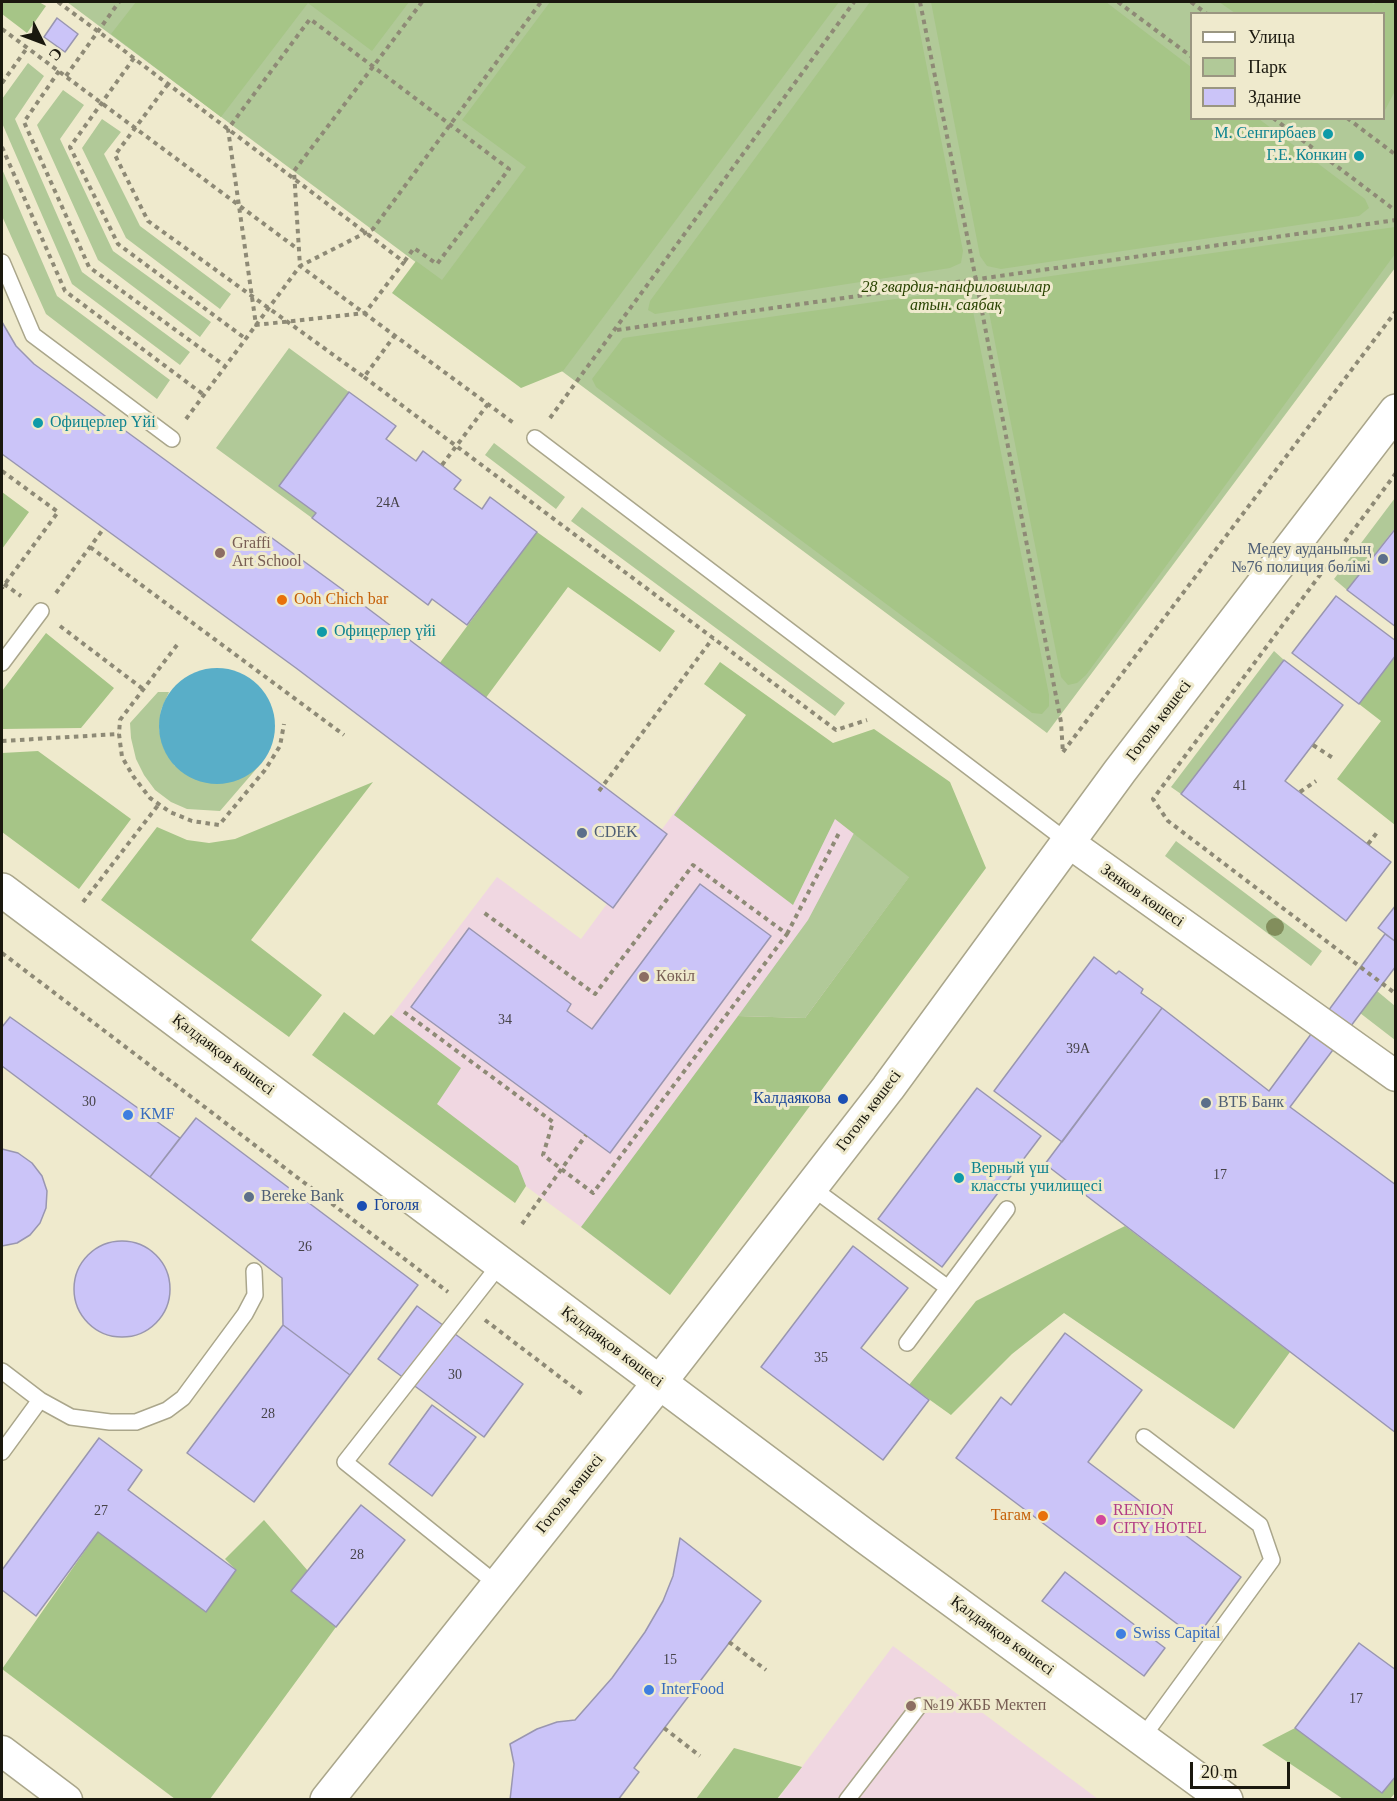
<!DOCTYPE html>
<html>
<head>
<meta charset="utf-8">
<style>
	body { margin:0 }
	#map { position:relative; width:1397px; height:1801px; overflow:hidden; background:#efeacd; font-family:"Times New Roman",serif }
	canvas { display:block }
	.frame { position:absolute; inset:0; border:3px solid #1a180e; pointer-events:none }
	.legend { position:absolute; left:1190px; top:12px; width:195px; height:108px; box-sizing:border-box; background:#efeacd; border:2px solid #9a9681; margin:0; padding:8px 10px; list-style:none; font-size:18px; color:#1a180e }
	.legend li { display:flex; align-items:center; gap:12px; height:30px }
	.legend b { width:30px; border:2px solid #9a9681 }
	.north { position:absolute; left:12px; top:12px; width:60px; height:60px; -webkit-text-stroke:4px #efeacd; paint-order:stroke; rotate:132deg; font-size:16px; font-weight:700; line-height:24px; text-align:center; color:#1a180e }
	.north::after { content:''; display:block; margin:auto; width:21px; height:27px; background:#1a180e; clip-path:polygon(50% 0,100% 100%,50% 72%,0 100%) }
	.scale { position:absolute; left:1190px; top:1762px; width:100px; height:27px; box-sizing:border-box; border:3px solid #1a180e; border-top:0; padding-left:8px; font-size:18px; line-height:21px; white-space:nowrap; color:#1a180e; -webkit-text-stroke:4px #efeacd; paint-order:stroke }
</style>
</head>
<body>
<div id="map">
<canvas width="1397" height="1801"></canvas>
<div class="frame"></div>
<ul class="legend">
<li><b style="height:8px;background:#fff"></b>Улица</li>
<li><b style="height:16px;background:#b1c998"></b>Парк</li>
<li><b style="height:16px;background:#cbc4f8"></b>Здание</li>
</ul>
<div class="north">С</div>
<div class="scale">20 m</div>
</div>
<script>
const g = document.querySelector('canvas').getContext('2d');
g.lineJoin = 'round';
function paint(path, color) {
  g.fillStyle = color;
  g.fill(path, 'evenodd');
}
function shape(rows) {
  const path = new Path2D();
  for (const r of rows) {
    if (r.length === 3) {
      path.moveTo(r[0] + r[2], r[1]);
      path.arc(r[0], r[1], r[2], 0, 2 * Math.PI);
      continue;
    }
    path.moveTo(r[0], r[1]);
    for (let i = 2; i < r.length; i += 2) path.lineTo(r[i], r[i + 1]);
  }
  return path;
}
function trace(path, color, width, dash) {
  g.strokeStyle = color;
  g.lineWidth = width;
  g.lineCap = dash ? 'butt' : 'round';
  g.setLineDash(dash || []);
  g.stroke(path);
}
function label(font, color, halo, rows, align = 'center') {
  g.font = font + ' "Times New Roman",serif';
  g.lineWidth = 6;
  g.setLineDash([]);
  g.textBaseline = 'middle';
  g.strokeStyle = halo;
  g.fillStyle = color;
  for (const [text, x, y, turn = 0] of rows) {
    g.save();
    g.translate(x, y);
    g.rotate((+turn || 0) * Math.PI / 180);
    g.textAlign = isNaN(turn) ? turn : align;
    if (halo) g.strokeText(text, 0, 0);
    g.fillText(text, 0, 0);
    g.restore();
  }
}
const education = shape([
	[747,714,949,868,645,1276,581,1227,357,1061,497,877,581,939],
	[893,1646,1098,1799,777,1800]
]);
const green = shape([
	[67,2,1395,2,1395,268,1047,733],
	[1192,14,1384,14,1384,118,1192,118],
	[28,63,44,76,15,119,82,272,190,352,180,365,72,284,2,123,2,99],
	[63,90,84,105,60,139,113,251,211,322,200,337,98,260,37,125],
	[102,119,121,132,104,154,140,226,231,294,220,309,126,238,82,148],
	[2,169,57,296,170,380,157,399,46,314,2,216],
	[289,348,349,392,280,486,316,513,312,518,216,448],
	[494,443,565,497,556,509,485,455],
	[1395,498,1395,528,1347,590,1334,579],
	[582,507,845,703,835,716,571,521],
	[1274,651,1284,660,1181,794,1171,787],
	[158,692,169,692,161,710,159,730,164,749,175,766,249,774,264,760,220,811,187,809,171,802,155,790,144,775,136,759,131,738,130,723],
	[854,833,910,876,805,1018,738,1016,808,920],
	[1176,841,1322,951,1311,966,1165,856],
	[1377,991,1395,1006,1395,1040,1360,1013]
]);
const forest = shape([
	[2,2,39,2,46,6,27,33,2,14],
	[136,2,409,2,372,51,308,3,221,117,111,34],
	[550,2,839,2,563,371,521,388,392,293,416,261,442,280,526,167,462,120],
	[870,2,914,2,963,251,961,263,950,268,655,314,648,310,650,301],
	[931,2,1106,2,1191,67,1192,118,1259,119,1365,199,1369,208,1359,216,1001,269,987,266,980,256],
	[1219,2,1369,2,1374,4,1376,2,1395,2,1395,91,1384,112,1384,14,1235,13],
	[1395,227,1395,254,1086,675,1077,683,1068,685,1061,677,986,297,987,288,995,284],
	[958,290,967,293,972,306,1049,695,1049,706,1042,714,1032,713,596,387,592,379,623,338],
	[2,492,29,512,2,549],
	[537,532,675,631,660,652,568,587,482,703,436,668],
	[46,633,114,688,81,728,2,729,2,691],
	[1395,655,1395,825,1337,779,1381,721,1359,704],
	[720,662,833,743,874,729,950,782,986,868,670,1295,581,1227,738,1016,805,1018,909,877,835,819,793,905,674,815,746,715,704,684],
	[38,751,131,819,79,889,2,832,2,753],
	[373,782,251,940,322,995,289,1037,101,900,157,827,187,840,209,843,235,839],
	[344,1012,374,1035,391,1015,461,1068,437,1104,518,1166,526,1186,515,1203,312,1055],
	[1125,1226,1290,1352,1234,1429,1064,1313,1012,1354,951,1415,909,1385,976,1301],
	[264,1520,308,1571,292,1592,336,1627,210,1799,175,1799,2,1669,98,1532,205,1611,236,1570,225,1559],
	[1295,1728,1382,1793,1395,1776,1395,1793,1390,1799,1343,1799,1262,1745],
	[734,1748,802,1767,777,1799,696,1799]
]);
const water = shape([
	[217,726,58]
]);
const building = shape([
	[57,18,78,34,65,52,44,37,57,18],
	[2,322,16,346,34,364,350,595,667,834,613,908,296,668,2,454,2,322],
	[349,392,396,426,386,439,416,461,423,451,461,480,454,489,482,509,490,497,537,532,467,625,432,599,428,605,312,518,316,513,279,486,349,392],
	[1396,528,1396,627,1347,590,1396,528],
	[1336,596,1396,641,1396,655,1359,704,1292,653,1336,596],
	[1284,660,1343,705,1285,781,1391,862,1346,921,1181,794,1284,660],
	[700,884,771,936,610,1153,411,1007,469,928,571,1004,567,1011,592,1029,700,884],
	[1396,905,1396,942,1378,928,1396,905],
	[1385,934,1396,942,1396,966,1290,1107,1396,1185,1396,1433,1045,1164,1162,1008,1269,1091,1385,934],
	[1094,957,1116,974,1119,971,1143,989,1141,993,1162,1008,1062,1142,994,1091,1094,957],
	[10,1017,180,1138,150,1177,2,1066,2,1027,10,1017],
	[977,1088,1041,1136,942,1267,878,1219,977,1088],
	[196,1118,418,1285,350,1375,283,1325,282,1278,150,1177,196,1118],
	[2,1149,18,1153,32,1163,42,1176,47,1191,46,1208,40,1223,30,1235,17,1243,2,1246,2,1149],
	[122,1289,48],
	[853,1246,908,1288,861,1348,929,1400,883,1460,761,1367,853,1246],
	[417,1306,523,1384,484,1437,378,1359,417,1306],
	[283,1325,350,1375,254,1502,187,1453,283,1325],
	[1065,1333,1142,1390,1088,1462,1241,1577,1196,1638,956,1458,1001,1397,1011,1405,1065,1333],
	[432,1405,476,1437,432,1496,389,1464,432,1405],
	[99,1438,142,1470,128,1490,236,1570,206,1612,98,1532,36,1616,2,1590,2,1570,99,1438],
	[361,1505,405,1540,336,1627,291,1591,361,1505],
	[680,1538,761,1601,634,1768,639,1772,618,1800,510,1800,514,1764,510,1744,537,1729,557,1722,575,1720,612,1678,645,1632,663,1601,673,1576,680,1538],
	[1065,1572,1165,1648,1144,1676,1042,1601,1065,1572],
	[1359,1643,1396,1670,1396,1776,1382,1793,1295,1728,1359,1643]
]);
const path = shape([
	[58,2,122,49,140,63,228,129,366,233,404,262,365,313,256,325,228,129,310,19,509,169,437,264,414,248,404,262],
	[422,2,294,171,300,266,373,229,541,2],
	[920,2,976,280,1061,722,1063,753],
	[1118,2,1192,57],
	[1191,2,1207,14],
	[2,29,299,250],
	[134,58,70,147,118,244,246,339],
	[59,71,24,122,89,267,225,366],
	[66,76,119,2],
	[2,83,27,48],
	[168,84,115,155,148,221,364,377,395,335],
	[1273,118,1396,211],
	[1347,118,1396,155],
	[2,147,65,291,204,395],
	[617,330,1396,220],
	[364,377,836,730,867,720],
	[550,418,854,2],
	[186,419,300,266,515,424],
	[442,465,488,404],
	[2,471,58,512,2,588],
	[1396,473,1153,799,1168,821,1396,994],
	[90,547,344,735],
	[4,584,21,596],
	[56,593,104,528],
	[60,626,143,689],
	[177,645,120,720,119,734,122,757,133,776,150,798,170,812,192,821,219,825,265,770,280,746,284,724],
	[2,741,119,734],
	[1313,745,1333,758],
	[1063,752,1396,311],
	[599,791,713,638],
	[1300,792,1316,781],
	[1368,844,1379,830],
	[83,902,159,804],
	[787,934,839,833],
	[2,953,448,1292],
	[404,1012,553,1122,543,1155,593,1193,787,934,693,865,595,994,483,912],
	[522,1224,586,1135],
	[485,1320,582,1394],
	[729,1642,766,1670],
	[664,1728,700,1756]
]);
const lane = shape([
	[2,262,33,335,172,439],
	[535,438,1068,842],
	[2,663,41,611],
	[811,1187,948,1288],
	[907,1343,1007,1209],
	[2,1371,40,1400,2,1452],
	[40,1400,71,1417,110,1422,136,1422,167,1410,183,1398,245,1314,255,1295,254,1271],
	[498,1585,345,1462,501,1263],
	[1142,1738,1272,1560,1260,1525,1144,1437],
	[847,1800,919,1706]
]);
const street = shape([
	[1068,842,1396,1076],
	[2,1751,67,1800]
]);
const secondary = shape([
	[2,890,866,1537,1226,1800],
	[327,1800,659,1383,888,1088,1120,771,1396,411]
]);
const trees = [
	[1275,927]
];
const markers = [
	[1328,134,6,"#0f9aa8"],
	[1359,156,6,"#0f9aa8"],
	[38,423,6,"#0f9aa8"],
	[220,553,6,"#8d6e63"],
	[1383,559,6,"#5c6f8a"],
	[282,600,6,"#e8710a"],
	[322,632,6,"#0f9aa8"],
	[582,833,6,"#5c6f8a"],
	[644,977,6,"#8d6e63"],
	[843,1099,6,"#1a4fb4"],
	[1206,1103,6,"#5c6f8a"],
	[128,1115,6,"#3f7fe0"],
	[959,1178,6,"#0f9aa8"],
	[249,1197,6,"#5c6f8a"],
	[362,1206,6,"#1a4fb4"],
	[1043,1516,6,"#e8710a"],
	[1101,1520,6,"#d1479c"],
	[1121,1634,6,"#3f7fe0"],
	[649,1690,6,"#3f7fe0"],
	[911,1706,6,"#8d6e63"]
];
const numberNames = [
	["24А",388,503],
	["41",1240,786],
	["34",505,1020],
	["39А",1078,1049],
	["30",89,1102],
	["17",1220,1175],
	["26",305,1247],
	["35",821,1358],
	["30",455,1375],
	["28",268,1414],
	["27",101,1511],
	["28",357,1555],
	["15",670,1660],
	["17",1356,1699]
];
const cultureNames = [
	["М. Сенгирбаев",1316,134,"right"],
	["Г.E. Конкин",1347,156,"right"],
	["Офицерлер Үйі",50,423],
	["Офицерлер үйі",334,632],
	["Верный үш",971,1169],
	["классты училищесі",971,1187]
];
const parkNames = [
	["28 гвардия-панфиловшылар",956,288],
	["атын. саябақ",956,306]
];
const educationNames = [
	["Graffi",232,544],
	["Art School",232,562],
	["Көкіл",656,977],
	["№19 ЖББ Мектеп",923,1706]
];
const serviceNames = [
	["Медеу ауданының",1371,550,"right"],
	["№76 полиция бөлімі",1371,568,"right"],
	["CDEK",594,833],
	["ВТБ Банк",1218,1103],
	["Bereke Bank",261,1197]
];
const foodNames = [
	["Ooh Chich bar",294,600],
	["Тагам",1031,1516,"right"]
];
const streetNames = [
	["Гоголь көшесі",1159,721,-53],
	["Зенков көшесі",1142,896,35],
	["Қалдаяқов көшесі",223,1055,37],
	["Гоголь көшесі",869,1111,-53],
	["Қалдаяқов көшесі",612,1347,37],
	["Гоголь көшесі",570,1494,-51],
	["Қалдаяқов көшесі",1002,1636,36]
];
const transitNames = [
	["Калдаякова",831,1099],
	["Гоголя",374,1206,"left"]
];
const shopNames = [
	["KMF",140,1115],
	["Swiss Capital",1133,1634],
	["InterFood",661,1690]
];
const hotelNames = [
	["RENION",1113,1511],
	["CITY HOTEL",1113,1529]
];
paint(education, '#f0d7e1');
paint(green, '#b1c998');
paint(forest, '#a6c587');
paint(water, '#59aec8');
paint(building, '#cbc4f8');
trace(building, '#9996b0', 1.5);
trace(lane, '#aaa68b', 18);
trace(street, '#aaa68b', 33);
trace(secondary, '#aaa68b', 36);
trace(path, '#8e8a76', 4, [4.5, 4.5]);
trace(lane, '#fff', 15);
trace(street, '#fff', 30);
trace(secondary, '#fff', 33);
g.fillStyle = '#828e5c';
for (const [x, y] of trees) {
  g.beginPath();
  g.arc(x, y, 9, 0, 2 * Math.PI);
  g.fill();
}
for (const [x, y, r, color] of markers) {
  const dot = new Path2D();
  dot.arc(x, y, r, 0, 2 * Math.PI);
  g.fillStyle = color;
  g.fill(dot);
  trace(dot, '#efeacd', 2);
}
label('14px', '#464348', null, numberNames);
label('16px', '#0d838f', '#efeacd', cultureNames, 'left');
label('italic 16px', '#294300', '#efeacd', parkNames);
label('16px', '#785e54', '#efeacd', educationNames, 'left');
label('16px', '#4e5e75', '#efeacd', serviceNames, 'left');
label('16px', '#c56008', '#efeacd', foodNames, 'left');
label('16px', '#1a180e', '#efeacd', streetNames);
label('16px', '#164399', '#efeacd', transitNames, 'right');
label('16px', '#366cbe', '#efeacd', shopNames, 'left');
label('16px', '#b23c85', '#efeacd', hotelNames, 'left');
</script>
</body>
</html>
